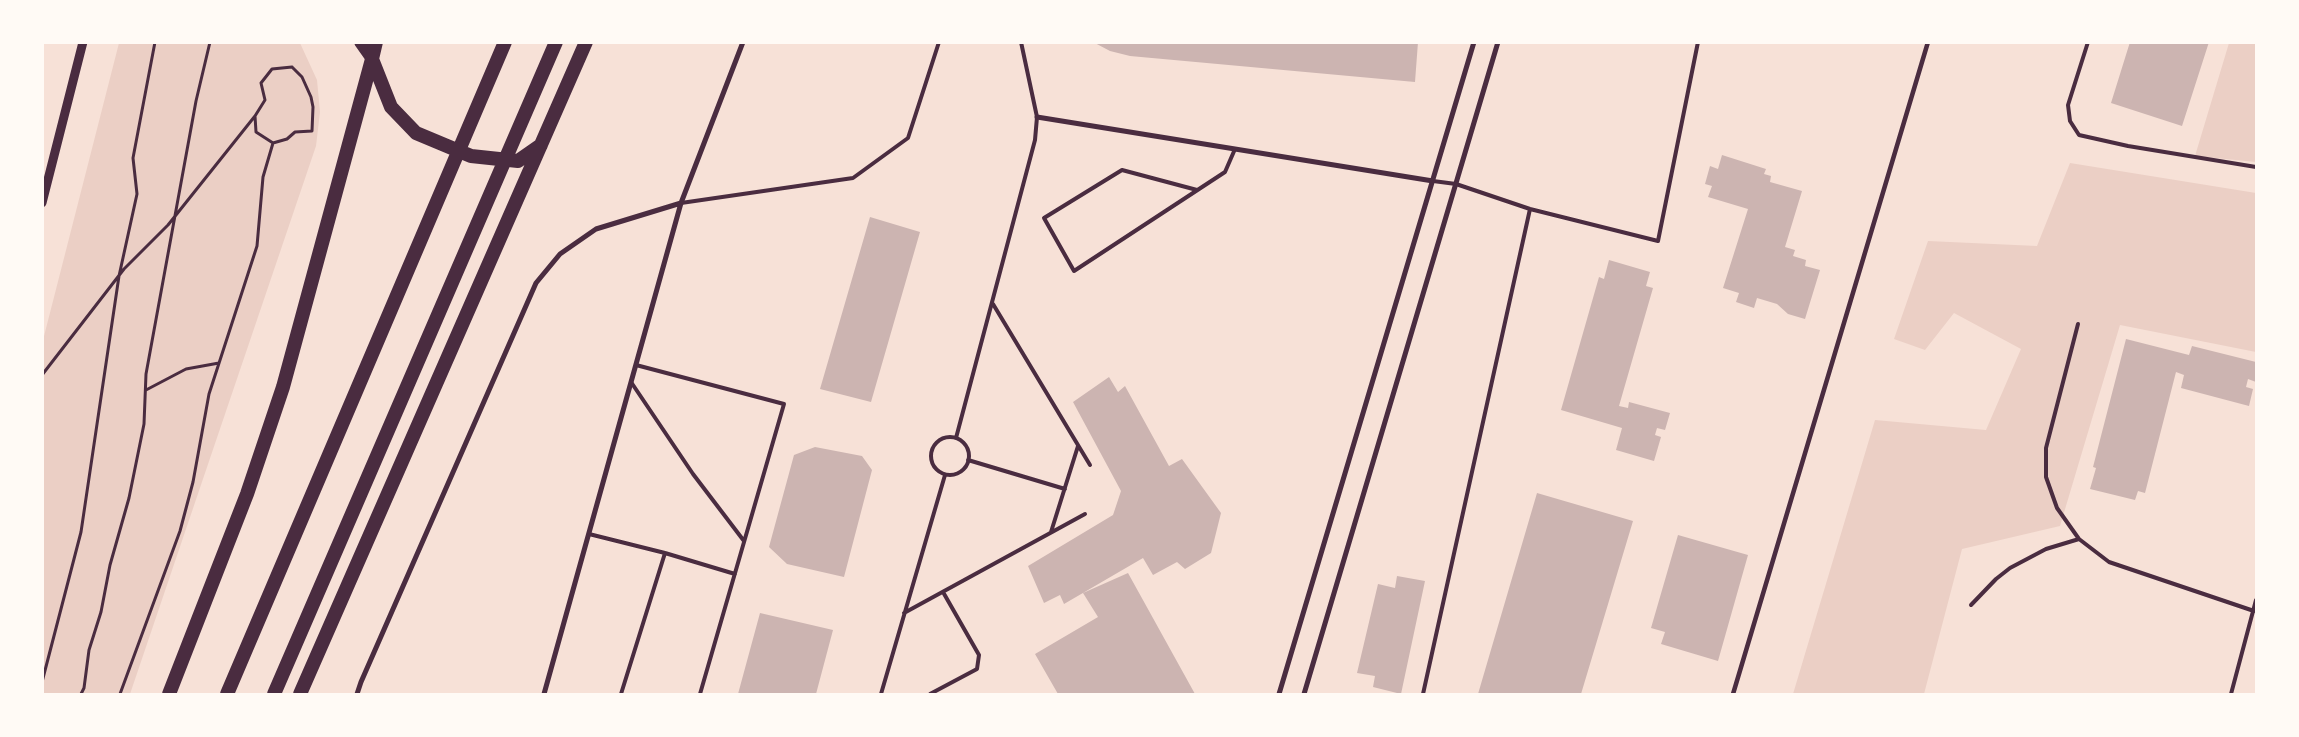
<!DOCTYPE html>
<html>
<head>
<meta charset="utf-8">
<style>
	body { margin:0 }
	#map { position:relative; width:2299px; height:737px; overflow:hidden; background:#f7e1d7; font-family:"Archivo Narrow",sans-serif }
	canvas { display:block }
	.frame { position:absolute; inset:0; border:44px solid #fffaf5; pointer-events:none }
</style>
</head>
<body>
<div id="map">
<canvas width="2299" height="737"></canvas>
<div class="frame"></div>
</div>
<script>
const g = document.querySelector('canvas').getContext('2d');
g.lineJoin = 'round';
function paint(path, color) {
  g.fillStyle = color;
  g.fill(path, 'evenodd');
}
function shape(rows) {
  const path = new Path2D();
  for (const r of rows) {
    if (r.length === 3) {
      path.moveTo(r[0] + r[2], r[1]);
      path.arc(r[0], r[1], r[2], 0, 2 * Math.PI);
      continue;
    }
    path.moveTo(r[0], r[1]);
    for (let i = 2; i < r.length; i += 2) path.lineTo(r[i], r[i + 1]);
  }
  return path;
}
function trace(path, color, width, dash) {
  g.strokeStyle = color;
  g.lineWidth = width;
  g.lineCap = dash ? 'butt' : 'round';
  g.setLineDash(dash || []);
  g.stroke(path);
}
const green = shape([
	[119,43,300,43,317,80,320,112,316,146,130,694,43,694,42,344],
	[2229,43,2256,44,2256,162,2195,156],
	[2070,163,2256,193,2256,352,2120,325,2060,526,1962,549,1924,694,1793,694,1875,420,1986,430,2021,349,1954,313,1925,350,1894,339,1928,241,2037,246]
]);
const building = shape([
	[1093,42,1418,42,1415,82,1130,56,1110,51],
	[2130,42,2209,42,2182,126,2111,103],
	[1722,155,1766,169,1764,174,1771,176,1770,182,1802,191,1785,247,1795,250,1793,256,1806,260,1805,266,1820,270,1805,319,1788,314,1777,304,1757,298,1754,308,1736,302,1739,293,1723,288,1748,209,1708,197,1712,186,1705,184,1710,166,1718,169],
	[870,217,920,232,871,402,820,389],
	[1609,260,1650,272,1646,286,1653,288,1619,406,1628,408,1629,402,1670,413,1665,430,1657,428,1655,435,1661,437,1654,461,1616,450,1622,428,1561,410,1599,277,1604,279],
	[2126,339,2189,355,2192,346,2256,362,2256,382,2248,379,2246,387,2253,389,2249,406,2181,388,2184,375,2176,372,2145,493,2138,491,2135,500,2090,489,2096,468,2093,467],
	[1109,377,1118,392,1125,386,1169,466,1182,459,1221,513,1211,553,1185,569,1177,562,1153,575,1143,558,1064,604,1060,595,1044,603,1028,566,1113,515,1121,491,1073,402],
	[815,447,862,456,872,470,844,577,787,564,769,547,794,455],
	[1537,493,1633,521,1581,694,1478,694],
	[1678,535,1748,555,1718,661,1661,644,1665,632,1651,628],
	[1128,573,1195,694,1058,694,1035,654,1098,617,1083,593],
	[1397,576,1425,581,1401,694,1373,687,1375,676,1357,673,1378,584,1395,588],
	[760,613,833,630,816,694,738,694]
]);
const path = shape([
	[292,67,302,77,311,97,313,107,312,131,295,132,287,139,273,143,256,132,255,116,265,100,261,83,272,69,292,67],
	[42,375,124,269,168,225,255,116],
	[146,390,186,369,219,363],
	[42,682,81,532,119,276,137,194,133,158,155,42],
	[81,694,84,688,89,650,101,612,110,565,129,498,144,424,146,374,196,101,210,42],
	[120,694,180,531,193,482,209,394,257,246,263,177,273,143]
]);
const service = shape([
	[2088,42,2068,105,2070,121,2079,135,2128,146,2256,167],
	[1433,181,1456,184,1530,209,1658,241,1698,42],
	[1197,190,1122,170,1044,218,1074,271,1225,172,1235,149],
	[681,203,853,178,908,138,939,42],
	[993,304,1090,465],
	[2078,324,2046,448,2046,477,2057,508,2079,539,2109,562,2254,611],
	[636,365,784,404,700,694],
	[631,382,693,474,744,541],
	[950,456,19],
	[956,438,1035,140,1037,117,1021,42],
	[968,460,1065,489],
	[1051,532,1078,446],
	[589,534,665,553,735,574],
	[1971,605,1996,579,2010,568,2046,549,2079,539],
	[904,613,1085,514],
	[621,694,665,553],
	[881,694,945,475],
	[930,694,977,669,979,655,943,592],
	[1423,694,1530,209],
	[2231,694,2256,600]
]);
const pedestrian = shape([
	[1733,694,1928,42]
]);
const minor = shape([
	[1037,117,1433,181],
	[357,694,361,682,536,283,560,254,596,229,681,203],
	[544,694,681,203,743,42],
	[1279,694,1474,42],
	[1304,694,1498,42]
]);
const tertiary = shape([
	[42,203,83,42]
]);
const primary = shape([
	[360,42,372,59]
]);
const trunk = shape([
	[376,42,372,59,391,107,416,133,471,156,518,161,541,145],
	[169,694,247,494,283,387,372,59],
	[227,694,505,42],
	[274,694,556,42],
	[300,694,586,42]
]);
paint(green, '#ebcfc5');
paint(building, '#ccb4b1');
trace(path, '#4a2c40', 3);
trace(service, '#4a2c40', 4);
trace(pedestrian, '#4a2c40', 4.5);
trace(minor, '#4a2c40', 5);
trace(tertiary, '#4a2c40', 9);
trace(primary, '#4a2c40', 12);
trace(trunk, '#4a2c40', 14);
</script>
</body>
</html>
